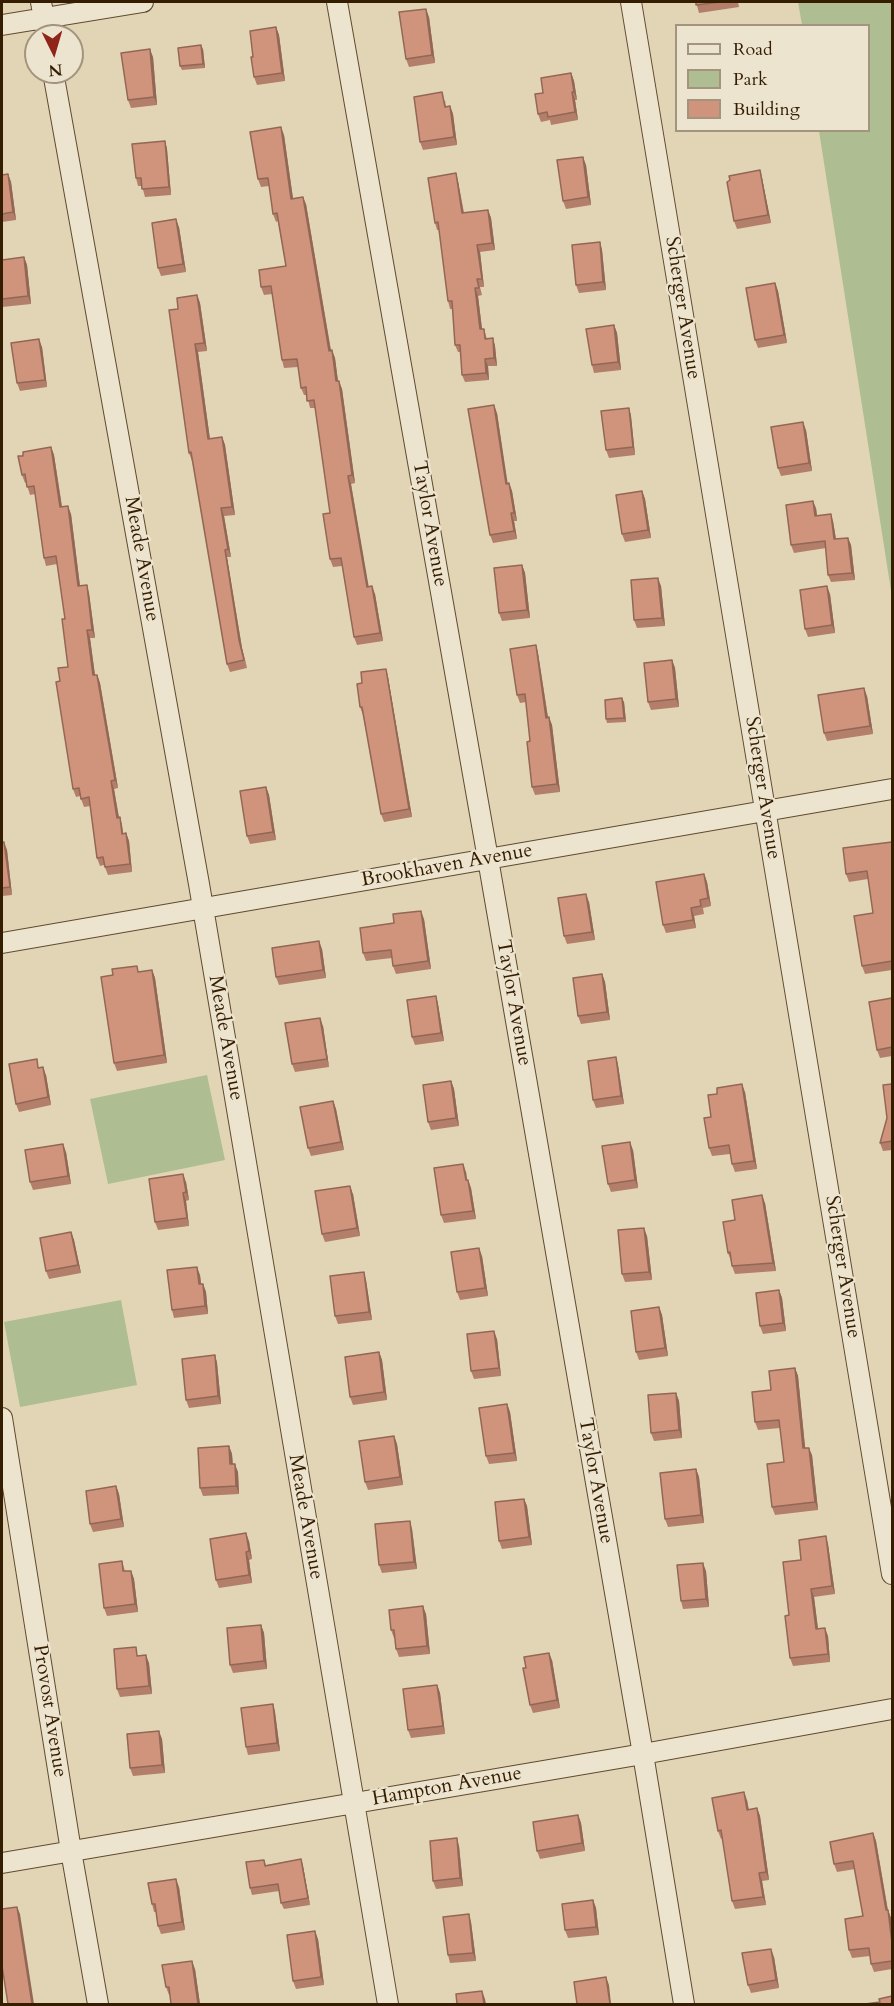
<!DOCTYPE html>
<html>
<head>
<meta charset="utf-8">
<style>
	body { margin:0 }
	#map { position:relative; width:894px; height:2006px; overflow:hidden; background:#e2d5b5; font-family:Cardo,serif }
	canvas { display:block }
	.frame { position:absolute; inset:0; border:3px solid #351d01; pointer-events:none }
	.legend { position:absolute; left:675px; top:24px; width:195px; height:108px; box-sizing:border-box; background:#ece4cf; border:2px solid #a3947d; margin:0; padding:8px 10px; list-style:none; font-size:18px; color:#351d01 }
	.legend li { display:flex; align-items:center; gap:12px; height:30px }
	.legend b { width:30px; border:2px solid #a3947d }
	.north { position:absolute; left:24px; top:24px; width:60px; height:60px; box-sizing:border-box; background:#ece4cf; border:2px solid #a3947d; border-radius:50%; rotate:175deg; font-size:16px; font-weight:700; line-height:24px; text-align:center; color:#351d01 }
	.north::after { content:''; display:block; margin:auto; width:21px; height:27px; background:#8f2418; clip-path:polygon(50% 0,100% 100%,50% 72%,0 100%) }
</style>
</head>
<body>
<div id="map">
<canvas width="894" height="2006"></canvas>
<div class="frame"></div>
<ul class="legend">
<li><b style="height:8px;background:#ece4cf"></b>Road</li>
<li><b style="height:16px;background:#aebe92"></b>Park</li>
<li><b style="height:16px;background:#d0937b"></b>Building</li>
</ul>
<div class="north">N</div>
</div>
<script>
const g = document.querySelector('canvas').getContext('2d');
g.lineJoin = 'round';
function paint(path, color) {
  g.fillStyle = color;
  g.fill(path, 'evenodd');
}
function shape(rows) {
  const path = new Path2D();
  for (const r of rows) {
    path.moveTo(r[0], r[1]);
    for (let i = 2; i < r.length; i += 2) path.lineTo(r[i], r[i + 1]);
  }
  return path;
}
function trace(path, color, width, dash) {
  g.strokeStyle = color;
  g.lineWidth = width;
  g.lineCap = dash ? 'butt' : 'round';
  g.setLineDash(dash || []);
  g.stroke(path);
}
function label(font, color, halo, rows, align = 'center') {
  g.font = font + ' Cardo,serif';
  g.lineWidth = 4.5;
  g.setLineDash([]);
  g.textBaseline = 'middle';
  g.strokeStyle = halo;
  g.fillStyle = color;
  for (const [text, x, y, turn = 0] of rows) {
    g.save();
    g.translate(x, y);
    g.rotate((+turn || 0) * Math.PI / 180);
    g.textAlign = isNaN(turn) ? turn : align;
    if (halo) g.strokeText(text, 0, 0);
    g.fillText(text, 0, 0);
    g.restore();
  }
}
const green = shape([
	[798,2,892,2,892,597,819,131,868,130,868,26,802,25],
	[207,1075,225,1160,108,1184,90,1099],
	[121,1300,137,1385,20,1407,4,1322]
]);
const street = shape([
	[41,2,47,36],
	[337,2,488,859,643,1754,684,2004],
	[631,2,892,1574],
	[2,25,143,2],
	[53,72,199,884,388,2004],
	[2,943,892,789],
	[2,1418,71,1851,98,2004],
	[2,1863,643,1754,892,1709]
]);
const wall = shape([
	[696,2,738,2,739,7,699,13],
	[429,17,435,63,409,67,406,59],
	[276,27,279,35,285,81,257,85,254,77,253,57],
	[203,49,205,68,182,70,180,66],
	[153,57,157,105,131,108,128,100],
	[571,73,574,81,577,100,575,100,578,120,551,125,550,120,541,122,538,114,543,93],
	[445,100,446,107,450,106,453,114,457,145,423,150,420,142],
	[284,135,293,198,306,204,331,350,335,358,338,381,342,389,355,483,351,484,368,586,375,594,383,641,357,645,354,637,342,566,333,567,330,559,330,513,315,408,310,408,307,395,304,395,301,388,298,367,284,368,282,360,272,294,264,295,261,287,286,266,278,221,276,222,273,214,269,186,261,187,258,179],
	[165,141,167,149,171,195,145,197,142,186,138,186,136,178],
	[586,165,591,205,566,209,563,201],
	[8,174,11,182,16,220,2,222,2,175],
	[762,178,771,223,737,229,734,221],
	[458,181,464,213,488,210,491,218,495,250,480,252,484,287,480,287,482,295,478,296,482,329,484,329,487,339,493,338,495,346,497,366,488,366,489,380,465,382,462,375,461,352,458,352,455,345,453,309,450,309,448,301,439,230,437,230,435,223],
	[179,227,186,272,161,276,158,268],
	[600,242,602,250,606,290,579,293,576,285],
	[24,257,27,265,31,304,2,307,2,260],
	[775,283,778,291,787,343,758,348,755,340],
	[197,295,200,303,207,351,198,352,210,439,222,437,225,445,235,515,224,516,231,557,227,557,242,648,247,668,230,672,227,664,193,460,192,461,189,453,178,309],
	[614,325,617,333,621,370,594,373,592,365],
	[42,347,47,387,20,391,17,383],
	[629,408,631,416,635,455,609,458,606,450],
	[497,413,507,483,509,483,512,491,517,521,514,521,517,539,493,543,490,535],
	[806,430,812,471,781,476,778,468],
	[51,447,54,455,62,506,71,514,80,586,89,593,95,638,90,638,95,675,97,675,100,683,118,788,114,789,119,817,122,825,123,834,126,833,129,841,132,872,108,875,104,865,100,866,97,858,90,806,84,807,80,796,76,797,73,789,60,681,68,667,65,619,57,564,46,566,44,558,35,494,30,495,26,482,25,483,22,475,23,456],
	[642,491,645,499,651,538,625,542,622,534],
	[816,508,817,516,833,521,836,539,848,538,851,545,855,580,831,582,828,575,826,548,794,553,791,545],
	[522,565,525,573,530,618,502,621,499,613],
	[661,586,665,626,637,628,634,620],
	[830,594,835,633,808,637,805,629],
	[536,645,538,653,548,717,552,725,560,792,535,795,532,787,530,741,526,702,520,703,517,695],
	[672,660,675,668,679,707,651,710,648,702],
	[386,669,388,677,412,817,384,822,381,814,363,715,360,707],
	[867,696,873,734,827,741,824,733],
	[624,702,626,722,607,723,606,719],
	[266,787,269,795,276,840,250,844,247,836],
	[2,842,7,850,12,895,2,896],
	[892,842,892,970,865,974,862,966,873,913,868,879,849,882,846,874],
	[704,874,707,882,711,906,703,908,704,914,694,916,696,928,666,933,663,925],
	[589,902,595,940,567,944,564,936],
	[424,919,431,969,396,974,393,966,392,958,366,961,363,953],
	[322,949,326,978,279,985,276,977],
	[152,970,155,978,167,1063,117,1071,114,1063,139,972],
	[602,974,605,982,610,1020,581,1024,578,1016],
	[436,996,438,1004,444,1041,415,1045,412,1037],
	[892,998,892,1056,880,1058,877,1050],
	[323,1026,329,1067,295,1072,292,1064],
	[616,1057,618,1065,624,1104,596,1108,593,1100],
	[46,1075,51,1105,19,1112,16,1104],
	[451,1081,454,1089,459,1126,431,1130,428,1122],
	[892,1084,892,1150,883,1151,880,1143,887,1118],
	[745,1092,757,1169,735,1172,732,1164,730,1154,712,1156,709,1148,711,1117],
	[333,1101,336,1109,344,1150,311,1156,308,1148],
	[633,1150,638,1188,611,1192,608,1184],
	[66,1152,71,1184,33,1190,30,1182],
	[466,1172,467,1180,468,1180,471,1188,476,1219,444,1223,441,1215],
	[186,1182,189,1200,186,1201,189,1226,158,1230,155,1222],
	[353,1194,360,1236,325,1242,322,1234],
	[765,1203,776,1271,735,1274,732,1266,731,1260,731,1261,728,1253,735,1220],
	[71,1232,74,1240,81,1273,49,1279,46,1271],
	[647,1236,652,1280,625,1282,622,1274],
	[482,1256,488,1296,460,1300,457,1292],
	[200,1275,201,1284,203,1284,206,1292,208,1314,174,1318,172,1310],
	[366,1280,372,1320,338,1324,335,1316],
	[779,1290,782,1298,786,1331,763,1334,760,1326],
	[659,1307,662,1315,668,1356,639,1360,636,1352],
	[497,1339,501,1376,474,1379,471,1371],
	[379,1352,382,1360,387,1400,353,1405,350,1397],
	[215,1355,217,1363,221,1404,189,1408,186,1400],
	[795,1368,798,1376,805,1448,812,1455,818,1510,775,1515,772,1507,784,1462,780,1428,758,1430,755,1422,771,1390],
	[676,1393,679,1401,682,1438,654,1441,651,1433],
	[507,1404,510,1412,517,1461,489,1464,486,1456],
	[394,1436,397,1444,403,1485,368,1490,365,1482],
	[229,1446,232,1454,233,1464,238,1472,239,1494,203,1496,200,1488],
	[696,1469,699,1477,704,1523,668,1527,665,1519],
	[116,1486,119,1494,124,1527,93,1532,90,1524],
	[524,1499,527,1506,532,1545,502,1549,499,1541],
	[412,1529,417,1569,382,1573,379,1565],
	[249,1541,252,1559,249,1560,252,1583,219,1588,216,1580],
	[828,1544,835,1594,814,1597,818,1629,828,1636,830,1662,793,1666,790,1658,789,1615,801,1560],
	[122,1561,125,1571,131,1571,134,1579,138,1612,107,1616,104,1608],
	[706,1571,709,1607,683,1609,681,1601],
	[426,1614,430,1654,399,1657,396,1649,395,1638,394,1638,391,1630],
	[261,1625,264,1633,267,1669,233,1673,230,1665],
	[139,1656,149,1663,152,1694,120,1697,117,1689],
	[552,1660,560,1708,533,1713,530,1705],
	[437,1685,440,1693,445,1734,411,1738,408,1730],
	[273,1704,275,1712,280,1751,248,1755,246,1747],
	[162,1739,165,1773,133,1776,130,1768],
	[747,1800,749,1810,757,1808,760,1816,769,1880,762,1881,766,1905,735,1909,732,1901,723,1838,721,1839,718,1831],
	[578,1815,581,1823,585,1851,540,1859,537,1851],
	[873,1833,876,1841,888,1910,891,1918,892,1928,892,1969,874,1972,871,1964,870,1956,852,1958,849,1950,863,1916,855,1869,837,1872,834,1864],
	[459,1846,463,1886,436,1889,433,1881],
	[301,1859,303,1866,310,1905,284,1909,281,1903,279,1891,252,1895,250,1888,264,1860,266,1865],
	[179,1887,185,1930,161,1934,158,1926,156,1912,154,1912,152,1904],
	[593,1900,596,1908,599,1935,568,1938,565,1930],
	[471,1922,476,1961,450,1963,448,1955],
	[318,1939,324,1985,296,1989,293,1981],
	[774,1957,779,1988,751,1993,748,1985],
	[195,1969,200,2004,171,2004,170,1995,169,1995,166,1987]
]);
const shadedWall = shape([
	[426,9,429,17,435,63,432,55],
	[276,27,279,35,285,81,282,73],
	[201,45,203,49,205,68,203,64],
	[150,49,153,57,157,105,154,97],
	[571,73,574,81,577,100,574,92],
	[572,92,575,100,578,120,575,112],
	[450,106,453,114,457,145,454,137],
	[281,127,284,135,294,206,291,199],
	[165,141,167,149,171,195,169,187],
	[583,157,586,165,591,205,588,197],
	[760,170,762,178,771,223,768,215],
	[456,173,458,181,465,221,462,213],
	[8,174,11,182,16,220,13,212],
	[303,197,306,204,332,358,329,351],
	[488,210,491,218,495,250,492,243],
	[176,219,179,227,186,272,183,264],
	[600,242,602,250,606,290,603,282],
	[477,245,480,252,484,287,482,279],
	[24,257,27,265,31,304,28,296],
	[775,283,778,291,787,343,784,335],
	[475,288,478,296,483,337,480,329],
	[197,295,200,303,207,351,204,343],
	[614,325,617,333,621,370,618,362],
	[493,338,495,346,497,366,494,358],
	[39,339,42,347,47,387,45,380],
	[195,344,198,352,211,447,208,439],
	[332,350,335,358,339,389,336,381],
	[485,359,488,366,489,380,486,373],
	[339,381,342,389,355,483,352,475],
	[494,405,497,413,509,492,506,484],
	[629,408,631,416,635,455,633,447],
	[803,422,806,430,812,471,809,463],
	[222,437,225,445,235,515,232,507],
	[51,447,54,455,63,515,60,507],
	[348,476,351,484,370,594,367,587],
	[509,483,512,491,517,521,514,513],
	[642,491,645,499,651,538,648,530],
	[813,501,816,508,818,523,815,516],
	[68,506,71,514,81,594,78,586],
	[221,508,224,516,231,557,228,549],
	[511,513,514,521,517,539,514,531],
	[831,514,833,521,837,546,834,539],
	[848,538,851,545,855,580,852,573],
	[225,550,227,557,242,648,247,668,239,640],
	[522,565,525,573,530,618,527,610],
	[658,578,661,586,665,626,662,618],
	[87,585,89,593,95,638,92,630],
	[372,586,375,594,383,641,380,633],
	[827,586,830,594,835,633,832,625],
	[87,630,90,638,96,683,93,675],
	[536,645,538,653,549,725,546,718],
	[672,660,675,668,679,707,676,699],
	[386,669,388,677,412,817,409,809],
	[97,675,100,683,118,788,115,780],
	[864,688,867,696,873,734,870,726],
	[622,698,624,702,626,722,624,718],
	[549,717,552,725,560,792,557,784],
	[111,781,114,789,120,825,117,818],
	[266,787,269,795,276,840,273,832],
	[120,817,122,825,124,842,122,834],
	[126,833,129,841,132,872,130,864],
	[4,842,7,850,12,895,10,887],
	[704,874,707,882,711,906,708,898],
	[586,894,589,902,595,940,592,932],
	[691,908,694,916,696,928,693,920],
	[421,911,424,919,431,969,428,961],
	[319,941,322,949,326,978,323,970],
	[152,970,155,978,167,1063,164,1055],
	[602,974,605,982,610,1020,607,1012],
	[436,996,438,1004,444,1041,441,1033],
	[320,1018,323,1026,329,1067,327,1059],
	[616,1057,618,1065,624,1104,621,1096],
	[43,1067,46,1075,51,1105,48,1097],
	[451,1081,454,1089,459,1126,456,1118],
	[742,1084,745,1092,757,1169,754,1161],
	[333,1101,336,1109,344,1150,341,1142],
	[630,1142,633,1150,638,1188,635,1180],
	[63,1144,66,1152,71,1184,68,1176],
	[463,1164,466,1172,468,1188,466,1180],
	[183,1174,186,1182,189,1200,186,1192],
	[468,1180,471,1188,476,1219,473,1211],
	[350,1186,353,1194,360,1236,357,1228],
	[183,1193,186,1201,189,1226,187,1218],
	[762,1195,765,1203,776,1271,773,1263],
	[644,1228,647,1236,652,1280,649,1272],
	[71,1232,74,1240,81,1273,78,1265],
	[479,1248,482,1256,488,1296,485,1288],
	[197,1267,200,1275,202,1292,199,1284],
	[364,1272,366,1280,372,1320,369,1312],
	[203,1284,206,1292,208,1314,205,1306],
	[779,1290,782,1298,786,1331,783,1323],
	[659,1307,662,1315,668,1356,665,1348],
	[494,1331,497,1339,501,1376,499,1368],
	[379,1352,382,1360,387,1400,384,1392],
	[215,1355,217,1363,221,1404,218,1396],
	[795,1368,798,1376,806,1456,803,1448],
	[676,1393,679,1401,682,1438,679,1430],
	[507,1404,510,1412,517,1461,514,1453],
	[394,1436,397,1444,403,1485,400,1477],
	[229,1446,232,1454,233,1472,230,1464],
	[809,1448,812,1455,818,1510,815,1502],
	[235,1464,238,1472,239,1494,236,1486],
	[696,1469,699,1477,704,1523,701,1515],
	[116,1486,119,1494,124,1527,121,1519],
	[524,1499,527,1506,532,1545,529,1537],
	[410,1521,412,1529,417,1569,414,1562],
	[246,1533,249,1541,252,1559,249,1551],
	[826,1536,828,1544,835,1594,832,1586],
	[246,1552,249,1560,252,1583,249,1575],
	[703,1563,706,1571,709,1607,706,1599],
	[131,1571,134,1579,138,1612,135,1604],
	[811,1589,814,1597,819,1637,816,1629],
	[423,1606,426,1614,430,1654,427,1646],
	[261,1625,264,1633,267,1669,264,1661],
	[825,1628,828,1636,830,1662,828,1654],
	[549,1653,552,1660,560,1708,557,1700],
	[146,1655,149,1663,152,1694,149,1686],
	[437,1685,440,1693,445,1734,443,1726],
	[273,1704,275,1712,280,1751,277,1743],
	[159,1731,162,1739,165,1773,162,1765],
	[744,1792,747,1800,750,1818,747,1810],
	[757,1808,760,1816,769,1880,766,1872],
	[578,1815,581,1823,585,1851,582,1843],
	[873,1833,876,1841,889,1918,886,1910],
	[457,1838,459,1846,463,1886,460,1878],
	[301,1859,303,1866,310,1905,308,1898],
	[759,1873,762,1881,766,1905,763,1897],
	[176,1879,179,1887,185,1930,182,1922],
	[593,1900,596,1908,599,1935,596,1927],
	[17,1907,20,1914,34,2004,32,2004],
	[888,1910,891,1918,892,1943],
	[469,1914,471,1922,476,1961,473,1953],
	[315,1931,318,1939,324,1985,321,1977],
	[771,1949,774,1957,779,1988,776,1980],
	[192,1961,195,1969,200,2004,198,2004],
	[606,1977,609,1985,611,2004,610,2004],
	[482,1991,485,1999,486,2004,484,2004]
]);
const building = shape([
	[696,2,720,2,696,5,696,2],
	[426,9,432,55,406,59,399,12,426,9],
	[276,27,282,73,254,77,251,57,253,57,250,31,276,27],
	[201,45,203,64,180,66,178,48,201,45],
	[150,49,154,97,128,100,121,53,150,49],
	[571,73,574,92,572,92,575,112,548,117,547,112,538,114,535,94,543,93,541,78,571,73],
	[442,92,445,107,450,106,454,137,420,142,414,97,442,92],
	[281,127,291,199,303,197,329,351,332,350,336,381,339,381,352,475,348,476,367,587,372,586,380,633,354,637,341,558,330,559,323,514,330,513,314,400,307,401,306,387,301,388,297,359,282,360,271,286,261,287,259,270,286,266,277,213,273,214,268,178,258,179,250,132,281,127],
	[165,141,169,187,142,189,141,178,136,178,132,144,165,141],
	[583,157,588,197,563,201,557,160,583,157],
	[760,170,768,215,734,221,727,182,730,180,729,176,760,170],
	[456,173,462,213,488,210,492,243,477,245,482,279,477,279,479,288,475,288,480,329,484,329,485,339,493,338,494,358,485,359,486,373,462,375,460,345,455,345,452,301,448,301,438,222,435,223,428,178,456,173],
	[8,174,13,212,2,214,2,175,8,174],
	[176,219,183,264,158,268,152,223,176,219],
	[600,242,603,282,576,285,572,245,600,242],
	[24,257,28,296,2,299,2,260,24,257],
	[775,283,784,335,755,340,746,288,775,283],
	[197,295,204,343,195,344,208,439,222,437,232,507,221,508,228,549,225,550,239,640,244,660,227,664,191,452,189,453,169,310,178,309,177,298,197,295],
	[614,325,618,362,592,365,586,329,614,325],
	[39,339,45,380,17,383,11,343,39,339],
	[494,405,506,484,509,483,514,513,511,513,514,531,490,535,468,409,494,405],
	[629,408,633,447,606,450,601,411,629,408],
	[803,422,809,463,778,468,771,427,803,422],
	[51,447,60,507,68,506,78,586,87,585,92,630,87,630,93,675,97,675,115,780,111,781,117,818,120,817,122,834,126,833,130,864,105,867,103,857,97,858,89,797,81,799,79,788,73,789,56,682,60,681,58,668,68,667,62,619,65,619,56,556,44,558,34,486,27,487,25,474,22,475,18,456,23,456,23,452,51,447],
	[642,491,648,530,622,534,616,495,642,491],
	[813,501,815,516,831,514,834,539,848,538,852,573,828,575,825,541,791,545,786,505,813,501],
	[522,565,527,610,499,613,494,568,522,565],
	[658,578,662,618,634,620,631,580,658,578],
	[827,586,832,625,805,629,800,590,827,586],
	[536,645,546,718,549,717,557,784,532,787,527,742,530,741,525,694,517,695,510,649,536,645],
	[672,660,676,699,648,702,644,663,672,660],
	[386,669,409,809,381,814,362,707,360,707,357,684,362,683,361,672,386,669],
	[864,688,870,726,824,733,818,695,864,688],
	[622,698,624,718,606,719,605,700,622,698],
	[266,787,273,832,247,836,240,791,266,787],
	[2,842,4,842,10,887,2,888,2,842],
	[892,842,892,961,862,966,854,916,873,913,867,871,846,874,843,848,892,842],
	[704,874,708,898,700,900,701,906,691,908,693,920,663,925,656,882,704,874],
	[586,894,592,932,564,936,558,898,586,894],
	[421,911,428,961,393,966,391,950,363,953,360,928,394,923,393,914,421,911],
	[319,941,323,970,276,977,272,948,319,941],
	[137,966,138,972,152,970,164,1055,114,1063,101,977,113,975,112,969,137,966],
	[602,974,607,1012,578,1016,573,978,602,974],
	[436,996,441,1033,412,1037,407,1000,436,996],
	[892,998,892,1047,877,1050,869,1002,892,998],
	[320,1018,327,1059,292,1064,285,1023,320,1018],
	[616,1057,621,1096,593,1100,588,1061,616,1057],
	[37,1059,38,1068,43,1067,48,1097,16,1104,9,1064,37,1059],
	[451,1081,456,1118,428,1122,423,1085,451,1081],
	[742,1084,754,1161,732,1164,729,1145,709,1148,704,1118,711,1117,708,1095,717,1094,717,1088,742,1084],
	[892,1084,892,1141,880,1143,887,1118,883,1085,892,1084],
	[333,1101,341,1142,308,1148,300,1107,333,1101],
	[630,1142,635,1180,608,1184,602,1146,630,1142],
	[63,1144,68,1176,30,1182,25,1150,63,1144],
	[463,1164,466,1180,468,1180,473,1211,441,1215,434,1168,463,1164],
	[183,1174,186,1192,183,1193,187,1218,155,1222,149,1179,183,1174],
	[350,1186,357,1228,322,1234,315,1191,350,1186],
	[762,1195,773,1263,732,1266,730,1252,728,1253,723,1222,735,1220,732,1200,762,1195],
	[644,1228,649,1272,622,1274,618,1230,644,1228],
	[71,1232,78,1265,46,1271,40,1238,71,1232],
	[479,1248,485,1288,457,1292,451,1252,479,1248],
	[197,1267,199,1284,203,1284,205,1306,172,1310,167,1270,197,1267],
	[364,1272,369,1312,335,1316,330,1276,364,1272],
	[779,1290,783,1323,760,1326,756,1293,779,1290],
	[659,1307,665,1348,636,1352,631,1311,659,1307],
	[494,1331,499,1368,471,1371,467,1334,494,1331],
	[379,1352,384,1392,350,1397,345,1357,379,1352],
	[215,1355,218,1396,186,1400,182,1359,215,1355],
	[795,1368,803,1448,809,1448,815,1502,772,1507,767,1464,784,1462,779,1420,755,1422,752,1392,771,1390,769,1371,795,1368],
	[676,1393,679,1430,651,1433,648,1395,676,1393],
	[507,1404,514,1453,486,1456,479,1408,507,1404],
	[394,1436,400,1477,365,1482,359,1441,394,1436],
	[229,1446,230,1464,235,1464,236,1486,200,1488,198,1448,229,1446],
	[696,1469,701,1515,665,1519,660,1473,696,1469],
	[116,1486,121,1519,90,1524,86,1491,116,1486],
	[524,1499,529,1537,499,1541,495,1502,524,1499],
	[410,1521,414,1562,379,1565,375,1524,410,1521],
	[246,1533,249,1551,246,1552,249,1575,216,1580,210,1539,246,1533],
	[826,1536,832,1586,811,1589,816,1629,825,1628,828,1654,790,1658,785,1616,789,1615,783,1562,801,1560,799,1540,826,1536],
	[122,1561,123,1571,131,1571,135,1604,104,1608,99,1564,122,1561],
	[703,1563,706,1599,681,1601,677,1565,703,1563],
	[423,1606,427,1646,396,1649,394,1630,391,1630,389,1610,423,1606],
	[261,1625,264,1661,230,1665,227,1628,261,1625],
	[136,1647,137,1656,146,1655,149,1686,117,1689,114,1649,136,1647],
	[549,1653,557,1700,530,1705,523,1668,526,1668,524,1657,549,1653],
	[437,1685,443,1726,408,1730,403,1689,437,1685],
	[273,1704,277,1743,246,1747,241,1708,273,1704],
	[159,1731,162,1765,130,1768,127,1734,159,1731],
	[744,1792,747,1810,757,1808,766,1872,759,1873,763,1897,732,1901,721,1830,718,1831,712,1798,744,1792],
	[578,1815,582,1843,537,1851,533,1822,578,1815],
	[873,1833,886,1910,888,1910,892,1943,892,1961,871,1964,869,1948,849,1950,845,1919,863,1916,853,1861,834,1864,830,1842,873,1833],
	[457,1838,460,1878,433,1881,430,1841,457,1838],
	[301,1859,308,1898,281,1903,278,1884,250,1888,246,1862,264,1860,265,1866,301,1859],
	[176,1879,182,1922,158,1926,155,1904,152,1904,148,1883,176,1879],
	[593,1900,596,1927,565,1930,562,1904,593,1900],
	[17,1907,32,2004,8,2004,2,1966,2,1909,17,1907],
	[469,1914,473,1953,448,1955,443,1917,469,1914],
	[315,1931,321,1977,293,1981,287,1935,315,1931],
	[771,1949,776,1980,748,1985,742,1953,771,1949],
	[192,1961,198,2004,171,2004,169,1987,166,1987,162,1965,192,1961],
	[606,1977,610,2004,577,2004,574,1982,606,1977],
	[482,1991,484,2004,457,2004,456,1994,482,1991],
	[892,1996,892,2004,865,2004,880,2002,879,1999,892,1996]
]);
const streetNames = [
	["Scherger Avenue",682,308,81],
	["Taylor Avenue",429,524,80],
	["Meade Avenue",141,559,80],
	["Scherger Avenue",762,788,81],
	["Brookhaven Avenue",447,866,-10],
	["Taylor Avenue",513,1003,80],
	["Meade Avenue",225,1038,80],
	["Scherger Avenue",842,1267,81],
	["Taylor Avenue",595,1481,80],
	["Meade Avenue",305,1517,80],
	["Provost Avenue",49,1711,81],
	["Hampton Avenue",447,1787,-10]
];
paint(green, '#aebe92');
trace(street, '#604b2e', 22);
trace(street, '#ece4cf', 20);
paint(wall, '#b37e6a');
paint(shadedWall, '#926756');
paint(building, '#d0937b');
trace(building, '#926756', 1.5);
label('20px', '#351d01', '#ece4cf', streetNames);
</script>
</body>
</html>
